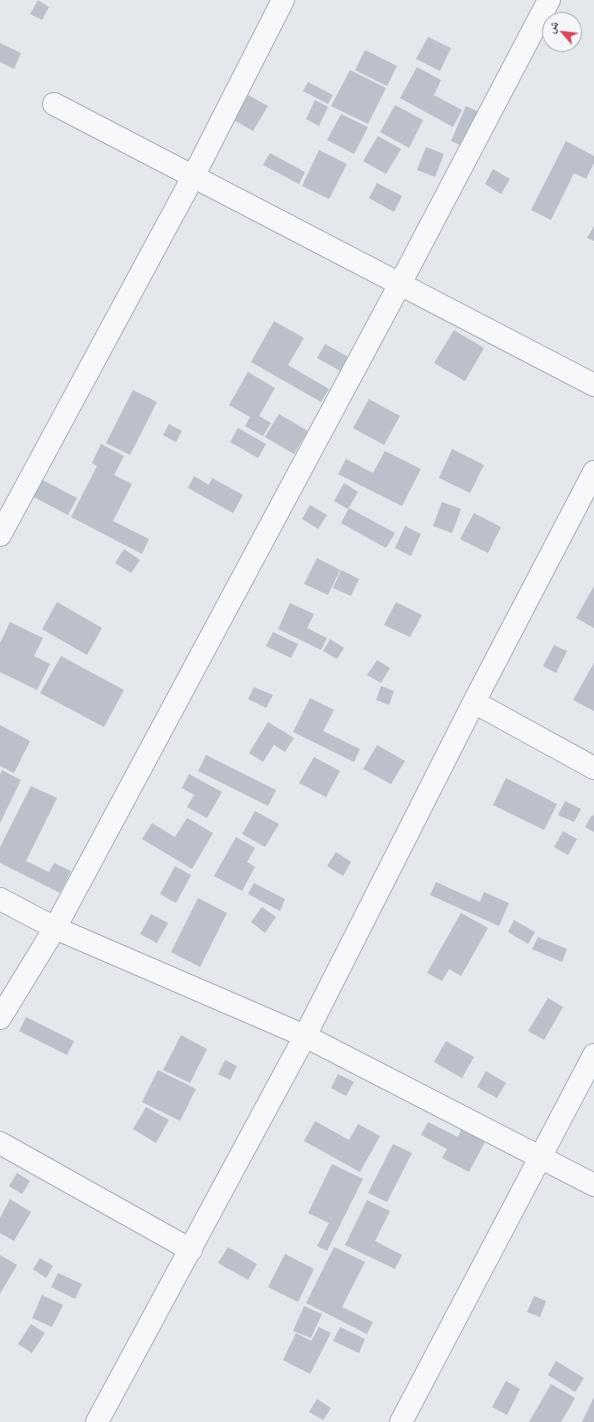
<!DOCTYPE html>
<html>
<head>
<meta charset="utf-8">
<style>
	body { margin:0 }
	#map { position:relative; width:594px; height:1422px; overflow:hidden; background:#e4e7ec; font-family:Montserrat,"Noto Naskh Arabic",sans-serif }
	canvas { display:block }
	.north { position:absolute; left:542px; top:12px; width:40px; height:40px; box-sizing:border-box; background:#f4f6f9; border:1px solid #a4a8b1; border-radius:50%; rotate:298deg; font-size:11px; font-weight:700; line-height:16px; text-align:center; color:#2b3445 }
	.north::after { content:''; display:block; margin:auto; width:14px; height:18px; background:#d1495b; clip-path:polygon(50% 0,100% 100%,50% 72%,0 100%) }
</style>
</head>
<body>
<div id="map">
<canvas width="594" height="1422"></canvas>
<div class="north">ش</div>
</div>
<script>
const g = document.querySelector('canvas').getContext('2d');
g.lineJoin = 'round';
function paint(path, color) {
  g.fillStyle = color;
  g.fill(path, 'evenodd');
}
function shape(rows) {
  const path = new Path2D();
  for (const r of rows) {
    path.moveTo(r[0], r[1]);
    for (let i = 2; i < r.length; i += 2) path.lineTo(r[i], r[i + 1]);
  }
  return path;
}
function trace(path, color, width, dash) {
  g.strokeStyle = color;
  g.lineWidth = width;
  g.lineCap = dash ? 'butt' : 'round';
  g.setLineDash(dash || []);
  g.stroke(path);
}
const building = shape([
	[38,0,49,7,42,20,30,14],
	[428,37,451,48,440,71,416,59],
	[0,43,21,53,14,69,0,62],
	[365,50,397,66,387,86,355,70],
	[417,67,441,80,434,95,462,110,453,127,400,98],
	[350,70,386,88,368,124,331,106],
	[308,82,333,95,328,104,303,91],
	[248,95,268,106,253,131,234,120],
	[315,100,328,107,319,126,306,119],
	[395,105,423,120,409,148,380,132],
	[466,106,482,113,467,148,451,141],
	[341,114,368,127,354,154,327,140],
	[378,136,401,149,386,174,363,161],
	[566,141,594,156,594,163,586,179,574,173,551,220,531,210],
	[426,147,444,154,435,177,417,170],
	[319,150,347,164,329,199,302,186],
	[270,153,305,172,299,184,263,165],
	[493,169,510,179,501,194,485,184],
	[377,183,402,196,394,212,369,198],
	[594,226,594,241,587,238],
	[274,321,304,338,288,365,329,389,321,402,251,362],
	[454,330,484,348,465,381,434,363],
	[325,344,352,359,344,373,317,358],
	[248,372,275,388,259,416,271,423,263,436,245,426,250,417,229,405],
	[133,390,157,402,130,455,106,443],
	[369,399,400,416,384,445,353,428],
	[279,414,308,431,294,454,265,437],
	[169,424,182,431,176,442,163,435],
	[238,428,266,444,258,458,230,442],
	[101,444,124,456,114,475,132,484,113,521,149,539,142,554,71,517,97,466,92,463],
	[452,449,484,465,470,493,439,478],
	[385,451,421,469,402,506,338,474,346,459,373,473],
	[194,476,209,485,212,478,243,495,233,513,188,488],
	[39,478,77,498,68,515,30,495],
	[344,483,358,492,348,509,334,501],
	[442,502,461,509,452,533,433,526],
	[310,505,327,515,318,529,302,519],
	[349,508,395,533,386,548,341,523],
	[474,513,501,527,488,553,460,539],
	[405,526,421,534,411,556,395,548],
	[124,549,140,560,131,573,115,563],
	[317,558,340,570,328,595,304,584],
	[341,570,359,579,351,596,333,588],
	[594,586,594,628,576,618],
	[57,602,102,628,87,655,42,629],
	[396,602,422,615,410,637,384,625],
	[290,603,314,614,307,628,327,638,321,650,278,629],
	[10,622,43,638,34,656,50,664,37,690,0,672,0,643],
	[273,632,298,644,291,658,266,646],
	[330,639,344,648,337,659,323,651],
	[554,645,567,651,556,673,543,666],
	[61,656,124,690,104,727,40,693],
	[377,660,390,668,381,683,367,675],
	[594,663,594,711,573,700],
	[381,686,394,691,389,705,376,700],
	[254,687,273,695,266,708,248,699],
	[310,698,334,710,323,731,360,749,354,762,293,732],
	[268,722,294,738,285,752,274,745,263,762,249,753],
	[0,725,30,741,14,773,0,766],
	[377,745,405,761,391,784,363,769],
	[206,755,276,790,268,806,198,771],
	[314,757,340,771,326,797,299,783],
	[2,770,21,780,0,823,0,775],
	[189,774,222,792,207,818,187,807,194,795,182,788],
	[506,778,557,804,544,830,493,805],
	[31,786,57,798,26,861,49,872,54,863,71,871,60,893,0,863,0,847],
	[565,801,581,809,574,822,558,815],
	[255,811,279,824,265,847,242,834],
	[592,815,594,816,594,832,585,827],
	[187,818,213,833,192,869,142,839,152,823,175,837],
	[563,831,577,839,568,855,554,847],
	[236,837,255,848,247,862,255,867,242,891,214,876],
	[336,852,351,862,343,876,327,866],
	[175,866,191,875,176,903,160,894],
	[436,882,480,902,484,892,509,903,499,926,430,895],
	[254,883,285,899,280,911,248,894],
	[198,898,227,913,200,967,171,952],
	[262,907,276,917,265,933,251,922],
	[461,913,488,928,461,976,449,969,442,981,427,973],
	[151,914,168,923,157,943,140,934],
	[514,920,535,932,528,944,508,932],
	[538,937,567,949,562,962,532,949],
	[548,998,563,1007,544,1040,528,1031],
	[26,1017,74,1041,67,1055,19,1031],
	[181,1035,207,1049,190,1083,163,1070],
	[446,1041,474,1057,462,1078,434,1062],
	[225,1060,237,1066,230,1080,218,1074],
	[158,1070,196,1089,180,1121,142,1102],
	[486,1071,506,1083,497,1098,477,1087],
	[338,1074,354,1082,346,1096,331,1088],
	[146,1107,169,1120,156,1143,133,1129],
	[315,1121,349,1140,358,1124,380,1136,360,1172,304,1141],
	[428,1122,458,1137,463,1126,487,1138,469,1172,442,1158,447,1149,421,1135],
	[393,1144,412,1153,387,1202,368,1193],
	[332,1164,363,1179,327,1251,317,1246,329,1223,308,1213],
	[17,1173,30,1181,22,1194,9,1186],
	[10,1199,31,1212,14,1241,0,1233,0,1218],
	[367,1200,390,1211,375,1241,402,1255,395,1269,345,1245],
	[228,1247,257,1264,248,1280,218,1263],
	[334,1247,365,1262,342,1307,373,1322,367,1334,306,1303],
	[285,1254,314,1269,298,1302,268,1287],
	[0,1255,17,1265,0,1294],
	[40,1258,53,1266,46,1278,33,1269],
	[58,1273,82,1284,75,1299,51,1287],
	[42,1295,63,1305,52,1327,32,1318],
	[534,1296,546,1301,540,1317,527,1312],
	[304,1306,322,1314,311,1338,293,1331],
	[31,1324,45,1333,32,1353,18,1344],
	[319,1327,331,1333,310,1374,283,1360,296,1333,311,1341],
	[340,1327,365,1339,359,1353,333,1341],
	[556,1361,584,1378,575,1392,548,1375],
	[506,1381,520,1389,507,1415,492,1407],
	[551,1384,575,1398,561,1422,529,1422],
	[594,1397,594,1422,582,1422],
	[317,1399,331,1408,323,1420,309,1412]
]);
const minor = shape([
	[54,104,594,385],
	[0,535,193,177,283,0],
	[474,702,594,768],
	[0,899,55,928,305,1036,594,1185],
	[0,1018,55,928,400,284,549,0],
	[0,1143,191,1250],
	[97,1422,305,1036,474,702,594,472],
	[401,1422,594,1055]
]);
paint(building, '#bbc0ca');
trace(minor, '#a9aeb7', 24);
trace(minor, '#f7f8fa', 22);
</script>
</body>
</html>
